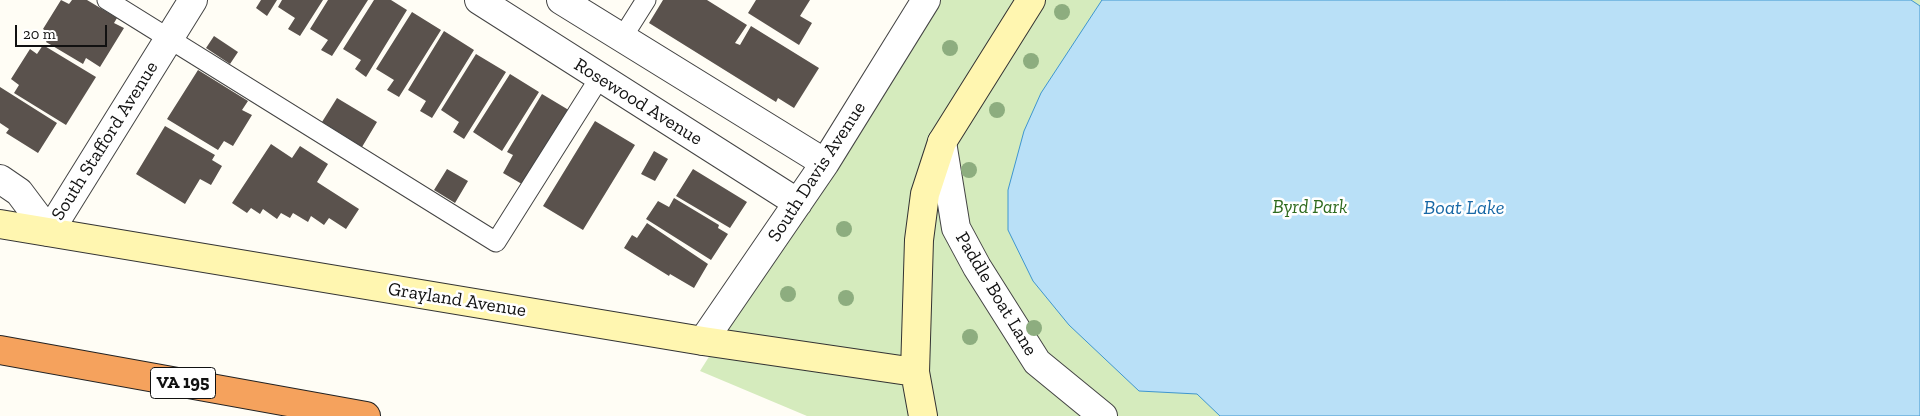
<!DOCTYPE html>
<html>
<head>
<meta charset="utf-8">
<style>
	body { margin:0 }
	#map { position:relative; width:1920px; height:416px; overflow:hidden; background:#fffdf5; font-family:"Zilla Slab",serif }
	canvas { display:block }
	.scale { position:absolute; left:15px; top:25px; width:92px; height:22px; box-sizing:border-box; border:2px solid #111; border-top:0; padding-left:6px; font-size:15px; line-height:18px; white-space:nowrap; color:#111; -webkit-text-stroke:4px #fff; paint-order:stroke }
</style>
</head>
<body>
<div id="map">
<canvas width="1920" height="416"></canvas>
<div class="scale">20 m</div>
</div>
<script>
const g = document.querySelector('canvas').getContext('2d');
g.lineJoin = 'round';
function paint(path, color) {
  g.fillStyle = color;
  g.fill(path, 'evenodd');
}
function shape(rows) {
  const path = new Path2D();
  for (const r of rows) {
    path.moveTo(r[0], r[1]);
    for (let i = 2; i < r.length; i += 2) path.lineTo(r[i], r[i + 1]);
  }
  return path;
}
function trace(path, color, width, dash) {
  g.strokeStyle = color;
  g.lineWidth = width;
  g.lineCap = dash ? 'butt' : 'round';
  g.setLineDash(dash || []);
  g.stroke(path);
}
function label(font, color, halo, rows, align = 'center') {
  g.font = font + ' "Zilla Slab",serif';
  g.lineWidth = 5;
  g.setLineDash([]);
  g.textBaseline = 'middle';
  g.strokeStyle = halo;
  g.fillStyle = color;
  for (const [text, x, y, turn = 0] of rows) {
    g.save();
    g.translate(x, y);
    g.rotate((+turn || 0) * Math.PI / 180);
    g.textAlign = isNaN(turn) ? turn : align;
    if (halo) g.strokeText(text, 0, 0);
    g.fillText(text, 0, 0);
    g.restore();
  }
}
const green = shape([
	[934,0,1920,0,1920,416,807,416,700,371]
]);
const water = shape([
	[1102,0,1911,0,1920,6,1920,416,1220,416,1197,394,1139,391,1069,325,1033,281,1008,230,1008,190,1024,131,1041,93,1102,0]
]);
const building = shape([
	[61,0,69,4,72,0,87,0,117,18,114,23,124,28,100,67,86,58,83,64,46,42,50,34,43,29],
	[261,0,277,0,267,16,256,8],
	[282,0,323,0,300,36,288,29,295,18,278,7],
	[328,0,368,0,332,56,321,50,328,40,310,29],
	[374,0,391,0,407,10,366,77,355,69,361,60,343,49],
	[663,0,707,0,747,25,735,43,740,45,751,26,819,68,794,108,778,98,776,102,649,23],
	[756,0,810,0,800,16,812,23,799,45,748,13],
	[412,12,441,30,399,97,387,90,394,80,376,69],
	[444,31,474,50,432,118,420,111,426,101,408,90],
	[214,36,238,52,230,64,206,48],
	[43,45,96,77,66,125,14,93,19,85,11,79,30,49,37,54],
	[476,54,506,72,464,139,453,132,459,122,441,110],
	[198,70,248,101,242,110,252,115,233,146,224,141,218,150,167,119],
	[510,74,539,92,502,151,473,132],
	[0,87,57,123,38,153,6,133,9,129,0,123],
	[542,94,572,112,527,187,503,173,513,155,507,152],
	[337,98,377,122,362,147,322,122],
	[595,121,635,145,583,230,543,206],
	[165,126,215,155,212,160,222,166,211,185,200,179,185,204,136,174],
	[271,144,292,158,300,146,328,164,317,182,359,209,346,229,329,218,324,225,311,216,308,222,293,213,290,218,281,213,277,219,263,209,260,214,251,208,247,213,232,203],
	[654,151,668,159,655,181,641,174],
	[447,169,468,181,455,203,434,190],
	[693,169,747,202,730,228,676,196],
	[674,198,719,225,718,228,728,234,711,260,646,219,658,201,669,207],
	[647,223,708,264,694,288,670,274,669,276,624,248,632,235,637,238]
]);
const lane = shape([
	[107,0,496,242,600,77],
	[622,38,646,0]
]);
const street = shape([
	[479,0,798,203],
	[561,0,825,163],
	[942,142,956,228,977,267,1037,362,1103,416],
	[0,179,19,192,49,232,193,0],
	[703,341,825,163,926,0]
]);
const secondary = shape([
	[0,224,703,341,915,372],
	[923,416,915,372,919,240,925,194,942,142,1031,0]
]);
const highway = shape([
	[0,350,366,416]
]);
const trees = [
	[1062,12],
	[950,48],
	[1031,61],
	[997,110],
	[969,170],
	[844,229],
	[788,294],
	[846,298],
	[1034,328],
	[970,337]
];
const shields = [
	[183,383,65]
];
const shieldNames = [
	["VA 195",183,383]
];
const streetNames = [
	["Rosewood Avenue",638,102,32],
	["South Stafford Avenue",105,141,-58],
	["South Davis Avenue",817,172,-57],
	["Paddle Boat Lane",996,294,59],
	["Grayland Avenue",457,300,9]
];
const parkNames = [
	["Byrd Park",1310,208]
];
const waterNames = [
	["Boat Lake",1464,208]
];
paint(green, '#d5ebbd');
paint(water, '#b9e0f7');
trace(water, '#3f96cf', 1);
paint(building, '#5a524d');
trace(lane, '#444', 21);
trace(street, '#444', 30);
trace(secondary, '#333', 30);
trace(highway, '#222', 30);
trace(lane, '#fff', 19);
trace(street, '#fff', 28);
trace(secondary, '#fff6b0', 28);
trace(highway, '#f5a25d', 28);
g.fillStyle = '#8dad7f';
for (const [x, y] of trees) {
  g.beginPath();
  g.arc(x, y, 8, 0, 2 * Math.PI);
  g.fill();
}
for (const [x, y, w] of shields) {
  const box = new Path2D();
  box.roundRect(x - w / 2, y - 15.5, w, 31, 4);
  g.fillStyle = '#fff';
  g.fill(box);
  trace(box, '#111', 1);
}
label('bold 18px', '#111', null, shieldNames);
label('19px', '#111', '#fff', streetNames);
label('italic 19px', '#2f6b1f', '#fff', parkNames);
label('italic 20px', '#1768a6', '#fff', waterNames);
</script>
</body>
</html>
